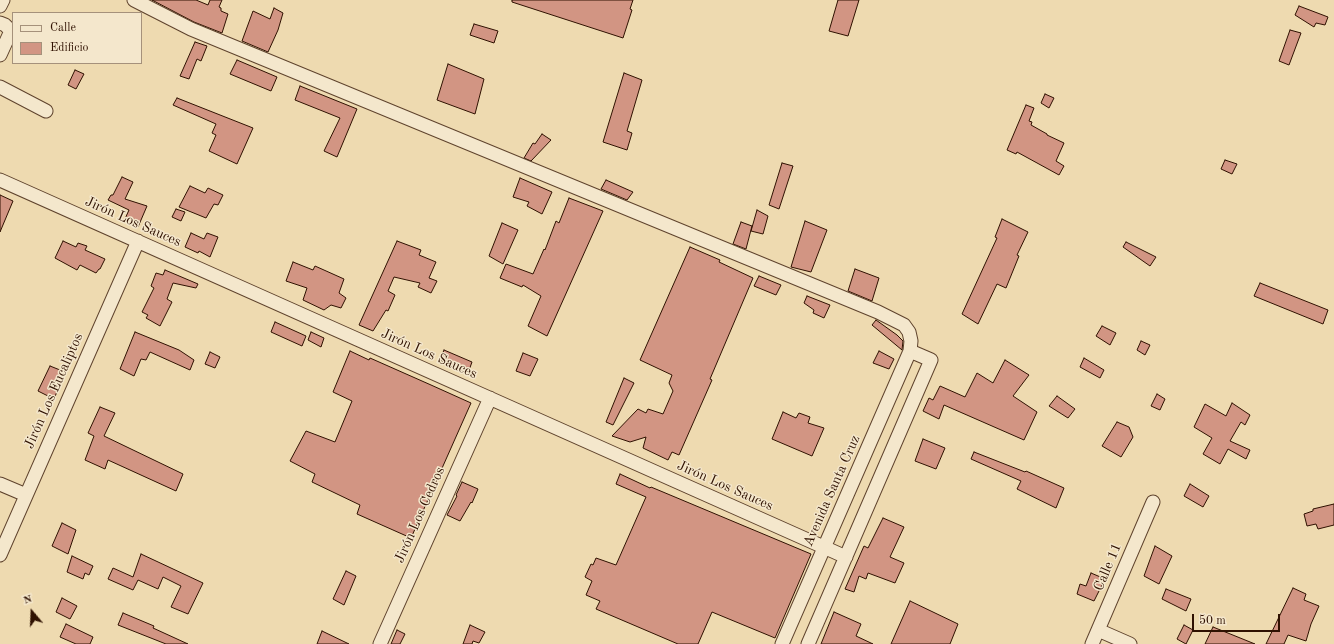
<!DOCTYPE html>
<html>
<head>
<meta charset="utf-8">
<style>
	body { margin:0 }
	#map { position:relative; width:1334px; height:644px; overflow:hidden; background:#eedab0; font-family:"Old Standard TT",serif }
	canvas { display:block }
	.legend { position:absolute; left:12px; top:12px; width:130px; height:52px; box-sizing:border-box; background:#f4e7cc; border:1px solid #a5917b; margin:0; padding:5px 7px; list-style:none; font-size:12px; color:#2f1101 }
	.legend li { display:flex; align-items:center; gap:8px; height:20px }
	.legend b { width:20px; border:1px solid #a5917b }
	.north { position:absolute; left:12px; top:592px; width:40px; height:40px; -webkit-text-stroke:3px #f4e7cc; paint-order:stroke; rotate:341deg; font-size:11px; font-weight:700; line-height:16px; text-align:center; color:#2f1101 }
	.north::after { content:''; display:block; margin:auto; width:14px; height:18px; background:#2f1101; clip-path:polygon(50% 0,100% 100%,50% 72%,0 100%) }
	.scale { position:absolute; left:1192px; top:614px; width:88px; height:18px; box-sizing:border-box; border:2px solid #2f1101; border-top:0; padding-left:5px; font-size:12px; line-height:14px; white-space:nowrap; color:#2f1101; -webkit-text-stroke:3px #f4e7cc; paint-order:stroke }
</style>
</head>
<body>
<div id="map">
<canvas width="1334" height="644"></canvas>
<ul class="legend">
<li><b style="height:5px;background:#f4e7cc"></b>Calle</li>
<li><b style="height:11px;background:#d29583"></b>Edificio</li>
</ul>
<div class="north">N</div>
<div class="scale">50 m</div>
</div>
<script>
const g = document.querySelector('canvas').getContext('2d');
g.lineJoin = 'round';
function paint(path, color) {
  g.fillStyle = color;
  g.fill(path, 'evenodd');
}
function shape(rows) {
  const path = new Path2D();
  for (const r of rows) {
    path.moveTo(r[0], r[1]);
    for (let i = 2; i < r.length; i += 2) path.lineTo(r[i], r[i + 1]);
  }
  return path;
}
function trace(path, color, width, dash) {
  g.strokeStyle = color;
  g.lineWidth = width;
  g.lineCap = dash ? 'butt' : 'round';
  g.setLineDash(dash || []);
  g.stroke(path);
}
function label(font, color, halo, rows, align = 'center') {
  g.font = font + ' "Old Standard TT",serif';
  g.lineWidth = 3;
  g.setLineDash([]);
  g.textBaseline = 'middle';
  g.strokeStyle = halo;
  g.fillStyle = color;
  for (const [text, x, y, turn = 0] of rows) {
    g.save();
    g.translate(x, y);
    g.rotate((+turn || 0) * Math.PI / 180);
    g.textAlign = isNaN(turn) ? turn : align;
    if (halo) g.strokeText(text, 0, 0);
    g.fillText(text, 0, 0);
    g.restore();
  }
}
const building = shape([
	[152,0,196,0,208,5,210,0,222,0,219,7,221,8,221,11,228,14,222,33,194,22,152,0],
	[512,0,633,0,630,9,632,10,623,38,512,2,512,0],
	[838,0,859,0,848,36,829,31,838,0],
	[1299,6,1328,17,1325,25,1316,23,1314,27,1295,15,1299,6],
	[274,8,283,13,278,30,268,52,242,41,253,11,270,19,274,8],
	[474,24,498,31,494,43,470,35,474,24],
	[1290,30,1301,33,1289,65,1279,61,1290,30],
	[195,42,207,46,201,61,197,59,189,79,180,76,195,42],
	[237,60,277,77,271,91,230,74,237,60],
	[448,64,484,79,475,114,437,100,448,64],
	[75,70,84,74,76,89,68,85,75,70],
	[624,73,642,80,627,131,632,133,627,150,603,142,624,73],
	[300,86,357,109,337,157,324,151,340,118,295,100,300,86],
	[1045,94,1054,98,1049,108,1041,103,1045,94],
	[177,98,253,128,237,164,209,151,216,135,212,133,216,124,173,105,177,98],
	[1026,105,1034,108,1029,121,1032,122,1031,125,1047,134,1047,135,1064,143,1056,161,1064,166,1059,175,1017,152,1016,154,1007,150,1026,105],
	[542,134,551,140,531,161,524,158,533,143,535,144,542,134],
	[1225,160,1237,164,1232,174,1221,169,1225,160],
	[782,163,793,166,779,209,769,205,782,163],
	[122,177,133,182,125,199,147,206,138,227,124,221,129,210,108,200,111,195,113,195,122,177],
	[520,178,552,192,542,214,527,206,529,202,513,197,520,178],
	[606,180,633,192,627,200,601,189,606,180],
	[190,186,205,193,208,188,223,195,218,205,214,204,206,218,179,207,190,186],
	[0,195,13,201,0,232,0,195],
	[569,198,603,211,547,336,528,326,541,296,523,285,522,287,500,278,506,264,533,274,544,249,545,250,556,221,559,223,569,198],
	[176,209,185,212,181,221,172,217,176,209],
	[757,210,768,216,763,234,751,231,757,210],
	[1002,219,1028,232,1017,255,1019,256,1006,288,997,284,978,324,962,314,997,238,995,237,1002,219],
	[805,221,827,230,811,272,791,267,805,221],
	[741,222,752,226,746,249,733,244,741,222],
	[502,223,518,230,503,264,489,256,502,223],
	[191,233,204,239,207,233,218,237,210,257,199,251,198,253,185,247,191,233],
	[63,241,76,247,78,243,87,246,85,250,105,259,100,269,99,269,96,273,80,265,77,270,55,258,63,241],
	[397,241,421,250,419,255,436,262,429,278,437,281,431,293,418,287,420,283,394,277,388,291,395,295,388,311,386,310,373,331,359,325,397,241],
	[1126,242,1156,257,1150,266,1123,247,1126,242],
	[690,247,720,260,719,262,753,278,710,379,712,380,679,455,672,452,668,460,643,448,646,437,630,442,612,436,638,409,646,413,648,409,663,414,673,391,669,383,672,375,640,360,690,247],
	[293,262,313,270,315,266,344,279,339,293,346,298,341,308,331,305,324,310,303,300,307,288,286,281,293,262],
	[855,269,879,278,872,301,848,291,855,269],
	[165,270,198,284,196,288,173,283,167,299,172,302,160,326,146,318,148,315,142,312,154,288,151,286,156,273,163,275,165,270],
	[759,276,781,285,776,295,754,286,759,276],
	[1260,283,1328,310,1323,324,1254,296,1260,283],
	[807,296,830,305,824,318,813,313,814,310,804,303,807,296],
	[876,320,897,335,903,341,902,350,872,325,876,320],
	[275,322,306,336,302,346,271,332,275,322],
	[1102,326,1116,333,1110,345,1096,336,1102,326],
	[135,332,179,350,194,360,190,370,150,352,146,360,141,359,134,376,120,369,135,332],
	[311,332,324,338,321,347,308,340,311,332],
	[1141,341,1150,345,1145,355,1137,350,1141,341],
	[444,350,472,362,468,373,440,360,444,350],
	[350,351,369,360,370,358,431,385,471,403,411,538,357,514,360,505,312,482,315,474,290,461,306,431,335,442,352,401,333,392,350,351],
	[879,351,894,359,889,369,873,363,879,351],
	[210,352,220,357,215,368,205,364,210,352],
	[523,353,538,359,530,376,516,371,523,353],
	[1084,358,1104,370,1100,378,1080,367,1084,358],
	[1005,360,1029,375,1013,396,1037,412,1024,440,944,405,939,419,923,411,929,398,933,400,940,386,965,397,977,373,993,383,1005,360],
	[50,366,65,372,54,399,38,391,50,366],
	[624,378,634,383,613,425,606,422,624,378],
	[1157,394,1165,399,1160,410,1151,406,1157,394],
	[1057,396,1075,409,1068,418,1049,406,1057,396],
	[1232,403,1250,415,1245,425,1241,422,1230,441,1250,450,1246,459,1228,449,1220,464,1203,454,1212,438,1194,427,1205,404,1226,416,1232,403],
	[100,407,115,413,104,436,183,474,176,491,108,460,105,469,85,460,94,436,88,433,100,407],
	[783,412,796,418,799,413,810,417,808,423,824,428,812,456,772,439,783,412],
	[1117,422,1129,427,1133,437,1121,457,1102,446,1117,422],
	[923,439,945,448,936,469,915,461,923,439],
	[974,452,1025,472,1026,471,1064,488,1056,508,1017,489,1021,481,971,459,974,452],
	[620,474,650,488,651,487,811,554,775,638,712,612,698,644,678,644,596,609,600,601,586,595,592,581,585,577,591,564,593,565,596,558,616,565,646,497,616,484,620,474],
	[462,482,478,489,472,503,471,502,460,521,447,515,457,496,456,495,462,482],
	[1190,484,1209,496,1203,507,1184,496,1190,484],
	[1334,504,1334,525,1318,529,1316,524,1307,526,1304,514,1313,511,1313,509,1334,504],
	[883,518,904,527,890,557,904,563,895,583,868,573,866,579,859,576,854,592,845,589,864,546,868,548,883,518],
	[62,523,76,530,68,554,52,546,62,523],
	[1155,546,1172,556,1159,584,1144,576,1155,546],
	[141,554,203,583,188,614,171,607,181,586,163,577,158,589,138,580,133,590,108,579,113,568,133,577,141,554],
	[72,556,93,566,89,575,85,573,83,579,67,572,72,556],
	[346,571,356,576,344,605,333,599,346,571],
	[1091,573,1105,579,1094,601,1077,594,1080,584,1086,586,1091,573],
	[1293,588,1306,594,1304,600,1319,606,1311,624,1306,641,1288,635,1284,644,1266,644,1293,588],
	[1166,589,1191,599,1186,611,1162,599,1166,589],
	[62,598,77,606,70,619,56,612,62,598],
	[910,601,958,624,950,644,891,644,910,601],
	[834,612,861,624,856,636,873,644,821,644,834,612],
	[123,613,154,626,153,628,188,644,166,644,118,625,123,613],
	[66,624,93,637,90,644,76,644,60,637,66,624],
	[470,625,485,632,479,643,473,641,472,644,463,644,470,625],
	[1184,625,1193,630,1186,644,1177,639,1184,625],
	[1213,627,1255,644,1205,644,1213,627],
	[397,630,405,634,400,644,391,644,397,630],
	[322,631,349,644,317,644,322,631]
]);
const minor = shape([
	[134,0,191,29,878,312,904,325,909,332,911,341,910,351,782,644],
	[0,6,3,0],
	[0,23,5,25,10,30,10,33,0,55],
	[0,87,46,111],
	[0,180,846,557],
	[0,484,26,495],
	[0,555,138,241],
	[1098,630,1130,644],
	[380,644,490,398],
	[808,644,931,360,910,351],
	[1092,644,1153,502]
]);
const streetNames = [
	["Jirón Los Sauces",133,222,24],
	["Jirón Los Sauces",429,354,24],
	["Jirón Los Eucaliptos",54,391,-66],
	["Jirón Los Sauces",725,486,24],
	["Avenida Santa Cruz",832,491,-66],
	["Jirón Los Cedros",420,515,-66],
	["Calle 11",1108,567,-67]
];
paint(building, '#d29583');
trace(building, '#2f1101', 1);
trace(minor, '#5f432d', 15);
trace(minor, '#f4e7cc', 13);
label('14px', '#2f1101', '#f4e7cc', streetNames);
</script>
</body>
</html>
